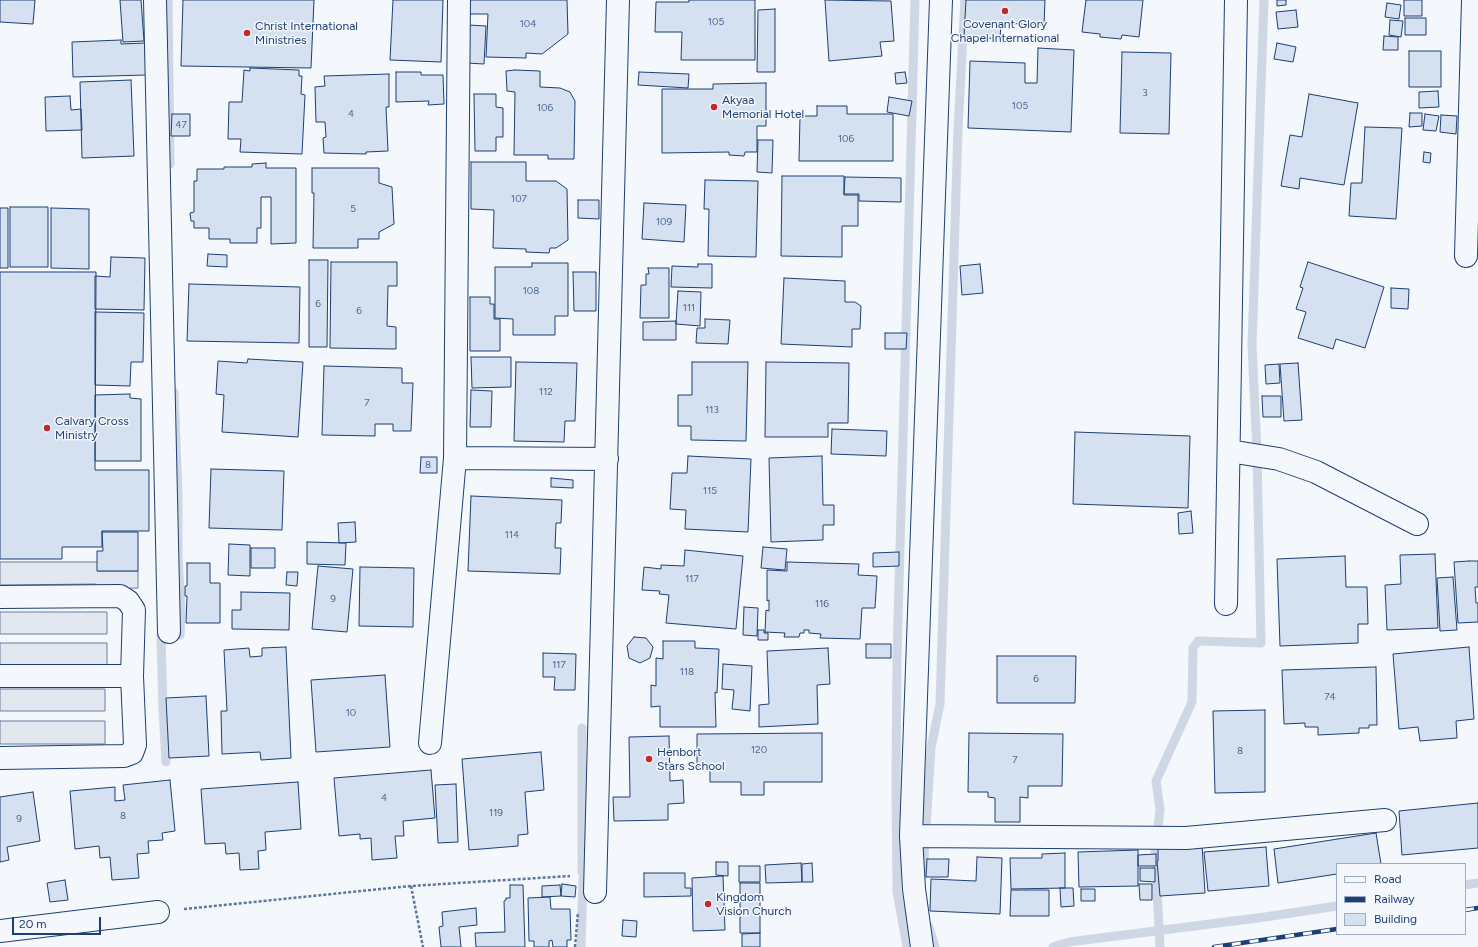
<!DOCTYPE html>
<html>
<head>
<meta charset="utf-8">
<style>
	body { margin:0 }
	#map { position:relative; width:1478px; height:947px; overflow:hidden; background:#f4f7fb; font-family:Figtree,sans-serif }
	canvas { display:block }
	.legend { position:absolute; left:1336px; top:863px; width:130px; height:72px; box-sizing:border-box; background:#f4f7fb; border:1px solid #9eadc5; margin:0; padding:5px 7px; list-style:none; font-size:12px; color:#1d3f73 }
	.legend li { display:flex; align-items:center; gap:8px; height:20px }
	.legend b { width:20px; border:1px solid #9eadc5 }
	.scale { position:absolute; left:12px; top:917px; width:89px; height:18px; box-sizing:border-box; border:2px solid #1d3f73; border-top:0; padding-left:5px; font-size:12px; line-height:14px; white-space:nowrap; color:#1d3f73; -webkit-text-stroke:3px #f4f7fb; paint-order:stroke }
</style>
</head>
<body>
<div id="map">
<canvas width="1478" height="947"></canvas>
<ul class="legend">
<li><b style="height:5px;background:#f4f7fb"></b>Road</li>
<li><b style="height:5px;background:#1d3f73"></b>Railway</li>
<li><b style="height:11px;background:#d5e0f0"></b>Building</li>
</ul>
<div class="scale">20 m</div>
</div>
<script>
const g = document.querySelector('canvas').getContext('2d');
g.lineJoin = 'round';
function paint(path, color) {
  g.fillStyle = color;
  g.fill(path, 'evenodd');
}
function shape(rows) {
  const path = new Path2D();
  for (const r of rows) {
    path.moveTo(r[0], r[1]);
    for (let i = 2; i < r.length; i += 2) path.lineTo(r[i], r[i + 1]);
  }
  return path;
}
function trace(path, color, width, dash) {
  g.strokeStyle = color;
  g.lineWidth = width;
  g.lineCap = dash ? 'butt' : 'round';
  g.setLineDash(dash || []);
  g.stroke(path);
}
function label(font, color, halo, rows, align = 'center') {
  g.font = font + ' Figtree,sans-serif';
  g.lineWidth = 3;
  g.setLineDash([]);
  g.textBaseline = 'middle';
  g.strokeStyle = halo;
  g.fillStyle = color;
  for (const [text, x, y, turn = 0] of rows) {
    g.save();
    g.translate(x, y);
    g.rotate((+turn || 0) * Math.PI / 180);
    g.textAlign = isNaN(turn) ? turn : align;
    if (halo) g.strokeText(text, 0, 0);
    g.fillText(text, 0, 0);
    g.restore();
  }
}
const parking = shape([
	[0,562,98,562,98,571,138,571,138,588,97,589,96,584,0,585,0,562],
	[0,612,107,612,107,634,0,634,0,612],
	[0,643,107,643,107,666,0,665,0,643],
	[0,689,105,689,105,711,0,711,0,689],
	[0,721,105,721,105,744,0,744,0,721]
]);
const stream = shape([
	[168,0,170,164],
	[582,728,582,872],
	[166,762,163,710,161,635,180,635,181,612,178,556,178,494,174,392],
	[923,875,931,748,940,704,958,129,965,0],
	[1465,885,1478,883],
	[929,927,935,947],
	[581,947,583,878],
	[907,947,897,891,896,784,897,657,915,0],
	[1053,947,1069,942,1265,917,1337,906],
	[1160,947,1155,851,1160,810,1156,781,1192,702,1193,648,1198,641,1261,643,1257,453,1252,345,1264,0]
]);
const building = shape([
	[0,0,35,0,33,24,0,22,0,0],
	[120,0,141,0,144,41,123,42,120,0],
	[183,0,314,0,311,68,181,66,183,0],
	[393,0,443,0,441,62,390,60,393,0],
	[468,0,567,0,568,34,542,54,526,53,526,58,486,57,488,14,467,14,468,0],
	[689,0,755,0,755,60,681,60,682,32,655,32,656,2,689,2,689,0],
	[825,0,891,1,894,41,880,42,882,56,829,61,825,0],
	[966,0,1045,0,1044,25,1001,23,1000,39,964,36,966,0],
	[1086,0,1143,0,1139,37,1122,35,1121,39,1100,37,1100,34,1082,32,1086,0],
	[1277,0,1286,0,1286,5,1277,6,1277,0],
	[1404,0,1422,0,1422,16,1404,16,1404,0],
	[1387,3,1401,5,1399,19,1385,17,1387,3],
	[775,9,775,72,757,72,758,10,775,9],
	[1296,10,1298,27,1278,29,1276,12,1296,10],
	[1405,18,1426,18,1426,35,1405,35,1405,18],
	[1390,20,1403,21,1401,37,1389,35,1390,20],
	[468,25,486,26,484,64,466,63,468,25],
	[1384,36,1398,37,1398,50,1383,50,1384,36],
	[121,40,121,44,145,43,146,75,73,77,72,42,121,40],
	[1277,43,1296,47,1293,62,1274,59,1277,43],
	[1038,48,1074,50,1071,132,968,128,970,61,1025,63,1025,83,1037,83,1038,48],
	[1409,51,1441,51,1441,87,1409,87,1409,51],
	[1122,52,1171,53,1169,134,1120,133,1122,52],
	[250,68,299,70,299,76,302,76,301,94,305,95,302,154,240,152,241,139,228,139,229,102,242,102,244,70,250,71,250,68],
	[515,70,540,71,540,87,560,88,570,92,575,101,574,159,548,159,548,155,514,155,515,92,507,91,506,71,515,70],
	[396,72,421,72,421,75,443,75,444,104,428,105,429,101,396,102,396,72],
	[639,72,689,74,688,88,638,85,639,72],
	[905,72,907,83,896,84,895,73,905,72],
	[389,74,389,107,386,107,388,151,366,152,366,154,324,153,323,138,326,137,325,122,316,122,315,87,325,86,324,76,389,74],
	[131,80,134,156,82,158,80,82,131,80],
	[766,83,766,126,757,126,757,152,745,152,744,156,729,155,729,152,662,153,662,89,713,89,713,84,766,83],
	[1438,91,1439,107,1419,108,1419,92,1438,91],
	[474,94,496,94,496,107,503,108,503,137,496,137,496,151,475,151,474,94],
	[1309,94,1358,103,1344,185,1300,178,1299,189,1281,186,1290,135,1302,137,1309,94],
	[70,96,71,110,81,109,82,130,46,131,45,97,70,96],
	[889,97,912,101,909,116,887,112,889,97],
	[817,106,847,106,847,114,893,114,893,161,799,161,800,116,817,116,817,106],
	[1410,113,1422,113,1422,126,1409,127,1410,113],
	[172,114,190,114,190,136,171,136,172,114],
	[1425,114,1439,116,1436,131,1423,130,1425,114],
	[1441,115,1457,116,1456,134,1440,132,1441,115],
	[1365,127,1402,128,1396,219,1349,216,1351,183,1362,183,1365,127],
	[758,140,773,140,772,173,757,172,758,140],
	[1424,152,1431,153,1430,163,1423,162,1424,152],
	[471,162,526,162,526,181,556,181,567,189,568,240,556,248,550,248,549,253,526,252,526,249,493,248,494,210,471,209,471,162],
	[266,163,266,168,296,168,296,243,271,244,271,197,261,197,261,228,257,228,257,243,230,243,230,239,209,239,209,228,194,228,194,221,191,221,190,213,194,212,194,181,197,181,197,169,224,169,224,167,252,167,252,164,266,163],
	[312,168,379,168,379,183,392,187,394,224,379,232,379,239,358,239,358,248,313,248,314,193,312,193,312,168],
	[782,176,844,176,844,195,858,195,858,226,842,226,842,257,781,256,782,176],
	[845,177,901,178,901,202,859,201,859,194,844,194,845,177],
	[705,180,758,181,756,257,708,256,709,209,704,209,705,180],
	[578,200,599,200,599,219,578,218,578,200],
	[644,203,686,205,684,242,642,239,644,203],
	[10,207,48,207,48,267,10,267,10,207],
	[0,208,8,208,8,268,0,268,0,208],
	[51,208,89,209,89,269,51,268,51,208],
	[208,254,227,255,227,267,207,266,208,254],
	[111,257,145,258,144,310,95,309,95,276,110,277,111,257],
	[309,260,328,260,327,347,309,347,309,260],
	[331,262,397,262,397,286,388,286,387,326,396,327,396,349,330,348,331,262],
	[1308,262,1384,287,1365,348,1336,339,1333,349,1298,338,1306,312,1296,309,1303,288,1300,287,1308,262],
	[532,263,568,263,568,316,555,316,555,335,513,335,513,319,495,318,495,267,532,267,532,263],
	[698,264,712,264,712,288,671,287,672,266,698,267,698,264],
	[980,264,983,293,962,295,960,266,980,264],
	[648,268,669,268,669,318,640,318,641,285,646,285,646,274,649,274,648,268],
	[0,272,96,272,95,470,149,470,149,531,102,531,102,547,62,547,62,559,0,559,0,272],
	[573,272,596,272,596,311,574,311,573,272],
	[784,278,845,281,845,302,855,302,861,306,860,329,852,329,852,347,781,344,784,278],
	[189,284,300,287,299,343,187,341,189,284],
	[1391,288,1409,289,1408,309,1391,308,1391,288],
	[678,291,701,292,700,326,676,324,678,291],
	[470,297,490,297,490,304,494,304,494,319,500,319,500,351,470,351,470,297],
	[95,312,144,313,143,362,131,362,130,386,95,385,95,312],
	[705,319,730,320,728,344,696,343,697,328,705,328,705,319],
	[676,321,676,340,643,340,643,322,676,321],
	[885,333,907,333,906,349,885,349,885,333],
	[471,357,511,357,511,387,472,388,471,357],
	[248,359,303,362,298,437,222,432,224,395,216,394,218,361,247,363,248,359],
	[516,362,577,363,575,421,565,421,564,442,514,441,516,362],
	[692,362,748,362,746,441,691,440,691,426,678,426,678,395,692,395,692,362],
	[766,362,849,363,848,423,828,423,828,437,765,437,766,362],
	[1298,363,1302,420,1284,421,1280,364,1298,363],
	[1279,364,1280,383,1266,384,1265,365,1279,364],
	[324,366,402,368,402,383,413,383,411,431,393,431,393,424,375,424,375,436,322,435,324,366],
	[471,390,492,391,491,427,470,427,471,390],
	[130,394,130,398,141,399,141,461,95,461,95,395,130,394],
	[1262,396,1281,396,1281,417,1263,417,1262,396],
	[832,429,887,431,886,456,831,454,832,429],
	[1075,432,1190,436,1188,508,1073,504,1075,432],
	[688,456,751,459,748,532,685,529,686,510,670,509,672,473,687,473,688,456],
	[822,456,823,505,834,505,834,525,823,525,823,540,771,542,769,458,822,456],
	[421,457,437,457,437,473,420,473,421,457],
	[211,469,284,471,282,530,209,528,211,469],
	[551,478,573,480,573,488,551,487,551,478],
	[471,496,562,500,561,523,556,523,555,548,561,548,560,574,468,571,471,496],
	[1191,511,1193,533,1179,534,1178,513,1191,511],
	[355,522,356,542,339,543,338,523,355,522],
	[102,532,138,532,138,571,97,571,97,551,103,551,102,532],
	[307,542,346,543,345,565,307,564,307,542],
	[229,544,250,545,250,576,228,575,229,544],
	[763,547,787,549,785,570,761,568,763,547],
	[251,548,275,548,275,568,251,568,251,548],
	[685,550,743,556,736,629,666,623,669,595,659,594,660,591,642,590,644,567,661,569,661,565,684,566,685,550],
	[899,552,899,566,873,567,873,553,899,552],
	[1435,554,1438,628,1387,630,1385,585,1401,584,1400,555,1435,554],
	[1345,556,1346,587,1367,587,1368,624,1358,624,1358,643,1280,646,1277,559,1345,556],
	[1469,561,1478,561,1478,587,1475,587,1476,603,1478,603,1478,622,1458,623,1454,562,1469,561],
	[787,562,859,564,858,575,877,576,875,608,862,608,860,639,820,638,821,634,809,633,809,630,804,630,804,633,800,633,799,637,784,637,785,633,765,632,766,610,769,611,769,600,767,601,767,570,787,571,787,562],
	[187,563,210,563,210,583,220,583,220,623,186,623,187,596,185,596,185,586,187,586,187,563],
	[318,566,353,569,347,632,312,629,318,566],
	[360,567,414,568,413,627,359,626,360,567],
	[287,572,298,572,297,586,286,585,287,572],
	[1453,577,1457,630,1440,631,1437,578,1453,577],
	[241,592,290,593,289,630,232,629,232,610,241,610,241,592],
	[744,607,758,608,757,636,743,635,744,607],
	[758,630,764,630,764,633,768,633,768,640,758,640,758,630],
	[634,637,646,638,653,647,650,658,640,663,629,658,627,646,634,637],
	[663,641,695,641,695,648,719,649,717,693,715,692,716,727,660,727,660,706,651,707,651,685,656,686,656,658,663,659,663,641],
	[866,644,891,644,891,658,866,658,866,644],
	[286,647,291,758,261,760,260,752,222,754,221,711,227,711,224,650,249,648,250,657,262,656,262,648,286,647],
	[1469,647,1474,719,1456,721,1457,738,1420,741,1418,727,1399,729,1393,654,1469,647],
	[828,648,830,684,817,685,818,724,759,727,759,705,769,704,767,651,828,648],
	[543,653,576,654,575,690,554,690,555,677,543,677,543,653],
	[997,656,1076,656,1075,703,997,703,997,656],
	[723,664,752,666,750,711,732,709,734,690,722,689,723,664],
	[1376,667,1377,725,1369,725,1369,728,1359,728,1359,733,1318,735,1318,727,1305,727,1305,723,1284,724,1282,670,1376,667],
	[385,675,390,747,316,752,311,680,385,675],
	[206,696,209,756,169,758,166,698,206,696],
	[1265,710,1265,792,1215,793,1213,711,1265,710],
	[822,733,822,782,764,782,764,795,741,795,741,782,710,782,710,766,697,767,697,734,822,733],
	[969,733,1063,734,1062,786,1028,786,1028,798,1020,797,1020,822,995,822,995,798,988,797,988,792,968,792,969,733],
	[669,736,670,781,683,780,684,803,668,804,668,820,614,821,613,797,630,797,629,737,669,736],
	[541,752,544,790,525,792,528,834,518,835,518,846,469,850,462,759,541,752],
	[431,770,435,818,403,821,404,836,395,836,397,858,372,860,371,838,360,839,360,834,339,836,334,778,431,770],
	[170,780,175,831,162,833,163,840,148,841,149,853,137,854,139,878,112,880,110,857,100,858,99,846,75,849,70,791,115,787,115,801,125,800,123,785,170,780],
	[298,782,301,829,265,832,266,850,258,851,259,869,240,870,239,853,226,854,225,843,205,844,201,789,298,782],
	[456,784,458,842,438,843,435,785,456,784],
	[33,792,40,841,7,847,9,860,0,862,0,797,33,792],
	[1478,803,1478,848,1402,855,1399,811,1478,803],
	[1376,833,1381,864,1337,864,1337,874,1278,883,1274,849,1376,833],
	[1202,844,1205,893,1160,896,1157,861,1158,861,1158,848,1202,844],
	[1266,847,1269,886,1208,891,1204,852,1266,847],
	[1138,850,1138,886,1079,887,1078,852,1138,850],
	[1065,853,1065,888,1011,889,1010,858,1042,858,1042,854,1065,853],
	[1156,854,1156,866,1138,866,1138,855,1156,854],
	[977,857,1002,858,1000,914,930,911,931,879,976,881,977,857],
	[927,859,949,859,948,877,926,877,927,859],
	[716,862,728,862,728,876,716,875,716,862],
	[801,863,802,882,766,883,765,865,801,863],
	[812,863,813,882,802,882,802,864,812,863],
	[739,866,760,866,760,882,739,882,739,866],
	[1140,868,1155,868,1155,882,1140,881,1140,868],
	[644,873,685,873,685,888,691,888,691,896,644,897,644,873],
	[723,876,725,930,693,931,692,878,723,876],
	[65,880,68,900,50,902,47,883,65,880],
	[740,883,760,883,760,933,740,933,740,883],
	[562,884,576,886,575,897,561,896,562,884],
	[1139,884,1152,884,1152,900,1140,900,1139,884],
	[510,885,523,885,525,947,476,947,475,933,505,932,504,901,506,900,506,898,510,898,510,885],
	[560,885,561,896,542,897,542,886,560,885],
	[1060,888,1073,888,1074,906,1061,907,1060,888],
	[1081,889,1095,889,1095,901,1081,901,1081,889],
	[1011,890,1049,890,1049,916,1010,916,1011,890],
	[550,897,551,909,570,909,571,940,567,940,567,947,553,947,552,940,549,941,549,947,534,947,534,941,529,941,528,898,550,897],
	[476,908,477,925,459,927,461,947,441,947,439,927,443,926,442,912,476,908],
	[623,920,637,921,636,937,622,936,623,920],
	[760,933,760,947,742,947,742,934,760,933]
]);
const path = shape([
	[411,886,423,947],
	[184,909,411,886,570,876],
	[575,947,578,912]
]);
const minor = shape([
	[155,0,169,632],
	[1466,256,1473,0],
	[1229,451,1279,459,1316,472,1417,524],
	[455,458,607,459],
	[0,597,120,596,128,601,134,610,132,676,135,745,132,753,124,756,0,758],
	[1226,604,1236,0],
	[0,676,132,676],
	[430,743,455,458,459,0],
	[911,836,1186,838,1385,820],
	[595,892,618,0],
	[0,931,158,912],
	[922,947,914,889,911,836,941,0]
]);
const rail = shape([
	[1465,910,1478,908],
	[1214,947,1337,929]
]);
const markers = [
	[1005,11,4,"#c62828"],
	[247,33,4,"#c62828"],
	[714,107,4,"#c62828"],
	[47,428,4,"#c62828"],
	[649,759,4,"#c62828"],
	[708,904,4,"#c62828"]
];
const numberNames = [
	["105",716,22],
	["104",528,24],
	["3",1145,93],
	["105",1020,106],
	["106",545,108],
	["4",351,114],
	["47",181,125],
	["106",846,139],
	["107",519,199],
	["5",353,209],
	["109",664,222],
	["108",531,291],
	["6",318,304],
	["111",689,308],
	["6",359,311],
	["112",546,392],
	["7",367,403],
	["113",712,410],
	["8",428,465],
	["115",710,491],
	["114",512,535],
	["117",692,579],
	["9",333,599],
	["116",822,604],
	["117",559,665],
	["118",687,672],
	["6",1036,679],
	["74",1330,697],
	["10",351,713],
	["120",759,750],
	["8",1240,751],
	["7",1015,760],
	["4",384,798],
	["119",496,813],
	["8",123,816],
	["9",19,819]
];
const poiNames = [
	["Covenant Glory",1005,24,"center"],
	["Chapel International",1005,38,"center"],
	["Christ International",255,26],
	["Ministries",255,40],
	["Akyaa",722,100],
	["Memorial Hotel",722,114],
	["Calvary Cross",55,421],
	["Ministry",55,435],
	["Henbort",657,752],
	["Stars School",657,766],
	["Kingdom",716,897],
	["Vision Church",716,911]
];
paint(parking, '#e3e8f0');
trace(parking, '#687fa3', 1);
trace(stream, '#cfd7e4', 9);
paint(building, '#d5e0f0');
trace(building, '#1d3f73', 1);
trace(minor, '#1d3f73', 24);
trace(path, '#5e769c', 2.5, [3, 2]);
trace(minor, '#f4f7fb', 22);
trace(rail, '#1d3f73', 4.5);
trace(rail, '#f4f7fb', 3, [9]);
for (const [x, y, r, color] of markers) {
  const dot = new Path2D();
  dot.arc(x, y, r, 0, 2 * Math.PI);
  g.fillStyle = color;
  g.fill(dot);
  trace(dot, '#f4f7fb', 1.5);
}
label('10px', '#4b6792', null, numberNames);
label('12px', '#1d3f73', '#f4f7fb', poiNames, 'left');
</script>
</body>
</html>
